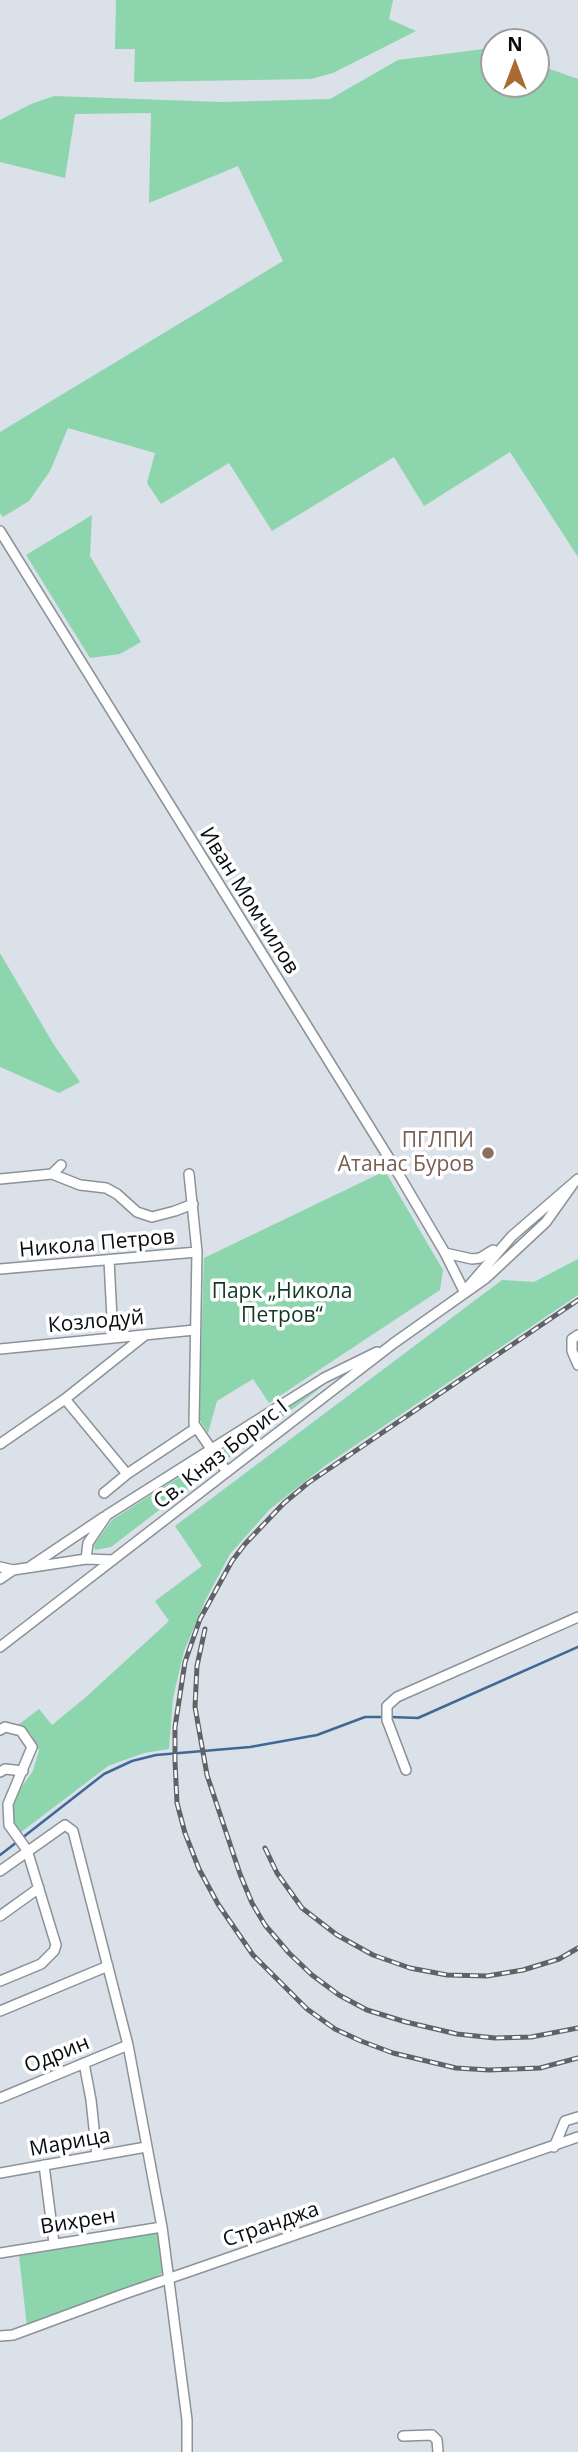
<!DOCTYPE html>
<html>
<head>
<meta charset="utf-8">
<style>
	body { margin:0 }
	#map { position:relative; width:578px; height:2452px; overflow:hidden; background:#dbe1e9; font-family:"Open Sans",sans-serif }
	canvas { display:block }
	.north { position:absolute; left:480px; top:28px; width:70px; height:70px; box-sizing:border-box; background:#fff; border:2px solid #9d9e9f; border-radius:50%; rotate:0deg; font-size:19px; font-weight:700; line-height:28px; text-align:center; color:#090c0e }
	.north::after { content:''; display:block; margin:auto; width:24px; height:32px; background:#aa6b32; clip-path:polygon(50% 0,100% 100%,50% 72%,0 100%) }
</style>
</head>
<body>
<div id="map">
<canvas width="578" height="2452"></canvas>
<div class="north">N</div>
</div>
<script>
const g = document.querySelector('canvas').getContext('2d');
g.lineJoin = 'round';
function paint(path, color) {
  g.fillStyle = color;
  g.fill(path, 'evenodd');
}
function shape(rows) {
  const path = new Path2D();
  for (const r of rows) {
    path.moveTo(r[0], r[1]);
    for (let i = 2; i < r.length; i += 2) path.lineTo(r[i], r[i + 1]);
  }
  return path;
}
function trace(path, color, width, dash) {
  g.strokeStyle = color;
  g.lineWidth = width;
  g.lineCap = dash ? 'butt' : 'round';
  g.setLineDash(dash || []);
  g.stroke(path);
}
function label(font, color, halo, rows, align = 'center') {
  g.font = font + ' "Open Sans",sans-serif';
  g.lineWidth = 7;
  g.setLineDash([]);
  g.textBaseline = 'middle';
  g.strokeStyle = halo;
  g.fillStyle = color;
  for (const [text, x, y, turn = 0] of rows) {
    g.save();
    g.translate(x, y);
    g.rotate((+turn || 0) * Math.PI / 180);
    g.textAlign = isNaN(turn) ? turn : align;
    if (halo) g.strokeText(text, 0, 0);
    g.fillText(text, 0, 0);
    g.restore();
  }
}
const green = shape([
	[116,0,393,0,389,19,416,31,333,73,311,79,134,82,135,49,115,49],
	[491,48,494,49,494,84,536,84,536,64,578,79,578,557,510,452,424,506,394,457,272,531,229,463,161,504,147,483,155,453,68,428,50,471,29,501,3,517,0,513,0,432,283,261,238,166,149,203,151,113,75,114,65,178,0,162,0,120,31,104,54,96,221,102,330,99,398,60],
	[92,515,90,556,141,642,120,654,90,658,26,555],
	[0,953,54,1045,80,1082,59,1093,0,1067],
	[385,1171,443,1270,440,1290,269,1403,253,1379,217,1401,208,1433,199,1419,204,1258],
	[578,1259,578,1295,326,1465,270,1509,230,1554,206,1599,184,1651,173,1698,169,1749,144,1753,108,1766,20,1833,14,1824,13,1799,33,1771,39,1750,31,1734,18,1725,39,1709,52,1725,86,1697,169,1621,155,1601,202,1566,175,1526,502,1280,534,1282],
	[326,1380,328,1382,226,1460,220,1452],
	[212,1456,218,1465,111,1547,95,1550,94,1545,112,1520],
	[154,2232,160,2233,166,2271,147,2282,27,2327,19,2256]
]);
const stream = shape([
	[391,1717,418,1718,578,1647],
	[22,1838,104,1774,132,1761,156,1755,250,1747,317,1735,365,1717,384,1717],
	[0,1855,17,1842]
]);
const minor = shape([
	[0,531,392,1163,445,1253,464,1291],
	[52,1174,80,1185,106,1188,117,1194,137,1212,152,1217,175,1211,193,1204],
	[189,1174,197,1252,194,1424,227,1472],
	[0,1179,52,1174,61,1165],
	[445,1253,472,1259,480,1258,493,1250],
	[109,1260,113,1338],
	[0,1269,197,1252],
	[468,1287,512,1236,578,1179],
	[578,1335,572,1339,572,1351,578,1365],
	[0,1349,195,1330],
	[65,1399,127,1474],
	[0,1444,65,1399,144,1336],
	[104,1493,127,1474,196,1428],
	[86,1559,88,1543,107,1515,324,1378,377,1352],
	[31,1566,104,1517],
	[0,1567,13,1570,86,1559,113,1560],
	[0,1579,13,1570],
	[0,1647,394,1343,486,1278,546,1222,573,1184],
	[0,1730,5,1727,21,1731,32,1747,8,1804,9,1825,27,1850,56,1945,54,1951,41,1964,0,1981],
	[406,1770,387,1720,387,1706,397,1697,578,1617],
	[0,1772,5,1769,23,1771],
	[0,1871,65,1825,73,1831,128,2045,162,2227,187,2420,187,2452],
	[0,1916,39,1888],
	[0,2011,108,1966],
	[84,2063,91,2100,97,2156],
	[0,2098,128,2045],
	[554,2147,565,2121,578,2117],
	[44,2165,54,2243],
	[0,2173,146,2147],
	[0,2253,162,2227],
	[0,2336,13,2335,124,2294,578,2137],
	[403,2436,432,2435,437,2440,438,2452]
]);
const rail = shape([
	[578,1300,308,1483,284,1503,245,1544,232,1561,200,1619,185,1662,175,1727,175,1761,177,1803,185,1833,199,1869,218,1904,253,1955,307,2009,335,2029,361,2041,393,2053,456,2068,489,2070,540,2068,578,2058],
	[205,1629,197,1666,195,1707,207,1775,240,1874,252,1903,265,1925,289,1953,312,1975,339,1995,367,2010,406,2022,457,2034,495,2038,531,2037,578,2028],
	[265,1848,277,1873,302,1908,337,1935,373,1955,410,1968,447,1975,487,1976,523,1970,559,1959,578,1948]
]);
const markers = [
	[488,1153,7,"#8d6e63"]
];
const streetNames = [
	["Иван Момчилов",249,901,58],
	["Никола Петров",97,1244,-5],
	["Козлодуй",96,1322,-5],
	["Св. Княз Борис I",221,1455,-38],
	["Одрин",57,2055,-22],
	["Марица",70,2143,-10],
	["Вихрен",78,2222,-9],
	["Странджа",271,2225,-19]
];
const educationNames = [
	["ПГЛПИ",474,1141],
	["Атанас Буров",474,1165]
];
const parkNames = [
	["Парк „Никола",282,1292],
	["Петров“",282,1316]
];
paint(green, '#8cd5ad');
trace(stream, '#406896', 2.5);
trace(minor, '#8c9299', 12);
trace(minor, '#fff', 9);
trace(rail, '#5f6368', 5);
trace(rail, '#fff', 2.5, [8]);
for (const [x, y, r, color] of markers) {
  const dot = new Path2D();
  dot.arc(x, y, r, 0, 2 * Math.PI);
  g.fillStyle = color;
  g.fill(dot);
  trace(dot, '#fff', 2.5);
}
label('21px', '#090c0e', '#fff', streetNames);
label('21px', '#785e54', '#fff', educationNames, 'right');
label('21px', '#0f3825', '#fff', parkNames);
</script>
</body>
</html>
